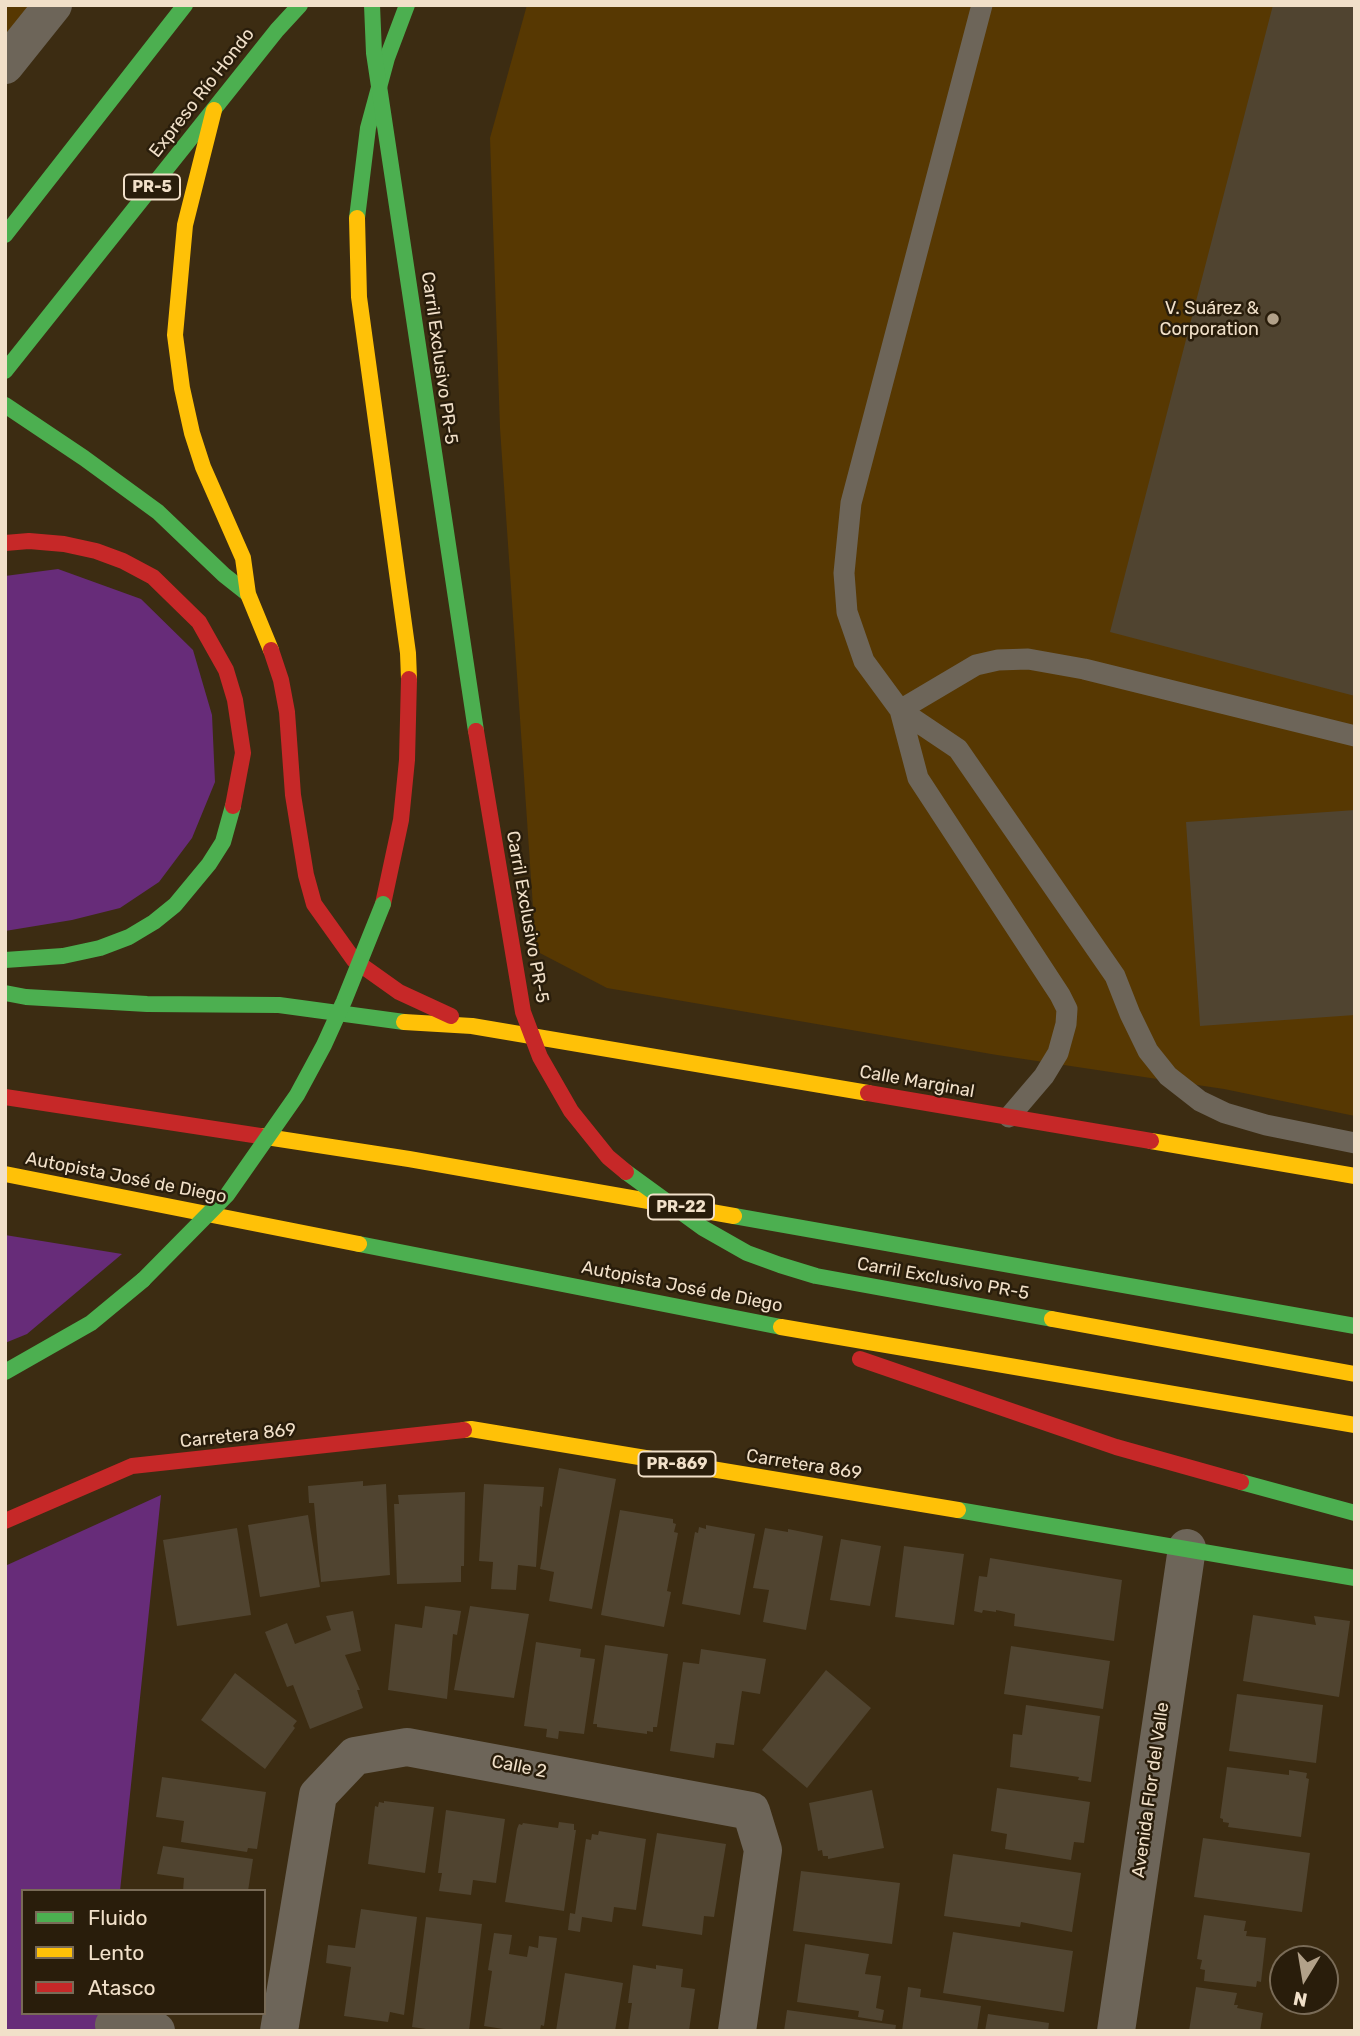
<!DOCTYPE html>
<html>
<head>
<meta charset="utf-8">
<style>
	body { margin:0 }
	#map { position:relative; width:1360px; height:2036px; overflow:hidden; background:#3c2c12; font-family:Rubik,sans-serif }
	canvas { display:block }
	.frame { position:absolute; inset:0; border:7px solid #f1e0c9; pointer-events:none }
	.legend { position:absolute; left:21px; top:1889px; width:245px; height:126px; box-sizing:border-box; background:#291d0b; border:2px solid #796b57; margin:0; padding:9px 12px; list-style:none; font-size:21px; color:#f1e0c9 }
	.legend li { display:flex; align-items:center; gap:14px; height:35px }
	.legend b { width:35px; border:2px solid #796b57 }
	.north { position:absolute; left:1269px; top:1945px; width:70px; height:70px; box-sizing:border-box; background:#291d0b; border:2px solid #796b57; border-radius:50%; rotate:191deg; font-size:19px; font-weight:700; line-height:28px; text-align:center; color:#f1e0c9 }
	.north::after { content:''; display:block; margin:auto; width:24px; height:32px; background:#b2a189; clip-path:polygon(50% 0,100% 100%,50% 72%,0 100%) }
</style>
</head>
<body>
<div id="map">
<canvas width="1360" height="2036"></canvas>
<div class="frame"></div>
<ul class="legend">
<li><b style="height:9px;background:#4caf50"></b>Fluido</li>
<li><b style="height:9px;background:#ffc107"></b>Lento</li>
<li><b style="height:9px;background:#c62828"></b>Atasco</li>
</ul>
<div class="north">N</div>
</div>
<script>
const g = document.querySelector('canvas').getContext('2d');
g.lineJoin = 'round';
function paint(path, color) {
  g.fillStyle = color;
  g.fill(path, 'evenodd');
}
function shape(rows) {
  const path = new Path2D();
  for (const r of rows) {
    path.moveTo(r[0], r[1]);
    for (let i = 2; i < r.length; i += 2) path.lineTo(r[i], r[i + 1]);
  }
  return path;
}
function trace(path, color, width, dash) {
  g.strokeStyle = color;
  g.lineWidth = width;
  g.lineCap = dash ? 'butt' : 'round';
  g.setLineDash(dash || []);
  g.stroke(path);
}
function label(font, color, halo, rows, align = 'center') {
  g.font = font + ' Rubik,sans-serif';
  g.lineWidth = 5;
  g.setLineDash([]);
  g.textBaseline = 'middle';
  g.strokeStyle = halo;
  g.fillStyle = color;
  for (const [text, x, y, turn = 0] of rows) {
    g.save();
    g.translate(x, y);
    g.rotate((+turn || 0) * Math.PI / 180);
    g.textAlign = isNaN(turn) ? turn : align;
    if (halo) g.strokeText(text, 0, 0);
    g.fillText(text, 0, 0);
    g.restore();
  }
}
const built = shape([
	[5,5,46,5,5,57],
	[527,5,1355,5,1355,1116,1224,1089,997,1055,607,988,536,951,500,428,490,138]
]);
const green = shape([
	[58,569,141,599,193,650,212,715,215,782,192,838,159,882,120,908,72,920,5,931,5,576],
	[5,1235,122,1254,27,1334,5,1343],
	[161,1495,120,1891,23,1891,23,2013,107,2013,106,2031,5,2031,5,1566]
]);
const building = shape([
	[1273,5,1355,5,1355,696,1110,632],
	[1355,810,1355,1015,1200,1026,1186,822],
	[559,1468,616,1479,592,1609,549,1601,554,1572,540,1569],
	[363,1481,363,1486,386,1484,390,1575,321,1582,314,1503,309,1503,308,1486],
	[484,1484,544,1487,542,1507,540,1506,536,1567,518,1565,516,1590,491,1589,493,1562,479,1561],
	[465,1492,464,1566,461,1566,461,1582,397,1584,394,1504,399,1504,398,1495],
	[620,1510,673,1519,673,1523,676,1524,674,1532,678,1533,667,1591,671,1592,664,1627,601,1615],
	[308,1515,320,1587,260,1597,248,1525],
	[706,1525,755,1534,740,1615,682,1604,695,1532,698,1533,699,1527,706,1529],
	[237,1528,251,1615,177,1626,163,1540],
	[765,1528,788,1532,788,1529,823,1536,806,1630,763,1622,769,1590,753,1588],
	[841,1539,881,1546,870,1606,830,1600],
	[904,1546,964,1554,954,1625,895,1617],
	[990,1558,1122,1580,1114,1641,1014,1626,1015,1614,996,1610,996,1612,983,1610,982,1613,974,1611,979,1576,987,1577],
	[425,1606,461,1611,457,1635,453,1634,447,1699,388,1690,395,1624,422,1628],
	[470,1606,529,1614,514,1698,454,1690],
	[353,1611,361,1651,345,1655,360,1690,357,1690,363,1708,310,1729,293,1685,287,1687,265,1632,287,1623,295,1644,331,1630,326,1616],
	[1253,1615,1316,1625,1314,1616,1350,1621,1339,1697,1243,1681],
	[536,1642,581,1649,580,1657,595,1659,584,1734,559,1731,558,1739,546,1737,547,1729,524,1726],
	[605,1645,668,1654,657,1727,653,1727,653,1732,647,1731,647,1734,597,1727,597,1724,593,1724],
	[1011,1646,1110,1661,1103,1709,1004,1694],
	[701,1649,766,1659,760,1694,742,1691,734,1745,716,1743,714,1758,670,1751,683,1662,699,1664],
	[826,1670,871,1708,807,1788,762,1750],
	[235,1673,297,1721,293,1726,295,1728,265,1769,201,1720],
	[1237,1694,1323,1705,1316,1763,1229,1751],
	[1026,1705,1100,1716,1091,1782,1078,1780,1079,1777,1010,1767,1013,1734,1022,1735],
	[1227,1767,1289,1775,1289,1770,1307,1773,1306,1778,1309,1779,1301,1837,1228,1827,1229,1823,1223,1822,1223,1819,1220,1818],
	[162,1777,266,1792,257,1849,248,1848,247,1852,181,1842,184,1821,156,1817],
	[997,1788,1090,1802,1084,1843,1074,1842,1071,1860,1005,1849,1007,1834,991,1831],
	[872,1790,884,1848,828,1859,828,1856,823,1856,822,1850,818,1851,809,1803],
	[384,1801,434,1807,425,1873,368,1864,375,1806,378,1807,379,1802,384,1803],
	[446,1810,505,1819,496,1883,473,1880,471,1895,439,1891,442,1873,438,1873],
	[559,1822,574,1824,574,1830,576,1830,564,1911,505,1902,517,1829,519,1824,522,1825,523,1823,558,1828],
	[599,1831,646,1839,636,1910,614,1907,612,1922,582,1917,580,1932,568,1930,570,1913,575,1914,586,1839,591,1840,592,1834,598,1835],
	[657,1833,726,1844,714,1917,704,1916,702,1935,642,1926],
	[1203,1838,1310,1853,1302,1912,1194,1897],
	[163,1846,253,1859,248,1891,183,1891,184,1878,157,1874],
	[953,1854,1081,1873,1072,1932,1021,1922,1020,1927,944,1916],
	[801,1871,900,1883,892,1944,793,1931],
	[361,1909,417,1917,404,2015,390,2012,388,2022,344,2016,351,1967,326,1963,328,1945,355,1948],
	[1204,1915,1246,1921,1244,1931,1247,1931,1246,1936,1266,1938,1261,1982,1257,1981,1256,1987,1204,1981,1205,1970,1200,1969,1202,1960,1197,1959],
	[426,1917,482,1924,469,2031,440,2031,412,2027],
	[953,1932,1073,1951,1064,2012,943,1993],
	[494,1933,512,1935,509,1954,527,1957,529,1946,538,1948,539,1936,557,1938,544,2026,541,2025,540,2030,516,2031,484,2026,492,1971,488,1970],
	[805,1944,869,1954,865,1974,881,1976,876,2008,884,2010,882,2021,858,2017,859,2011,797,2002],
	[633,1965,656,1969,656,1965,683,1969,681,1987,695,1989,689,2031,628,2031,632,2003,628,2003],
	[565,1973,623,1983,615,2031,556,2031],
	[908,1987,921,1989,920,1997,981,2006,977,2031,902,2031],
	[1196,1987,1237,1993,1234,2005,1238,2005,1237,2008,1263,2013,1260,2031,1189,2031],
	[787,2010,896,2025,895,2031,784,2031],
	[988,2014,1049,2023,1048,2031,985,2031]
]);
const lane = shape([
	[982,5,851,503,844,573,847,612,864,661,900,710,958,749,1115,976,1130,1014,1148,1051,1168,1076,1200,1101,1225,1113,1266,1125,1355,1143],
	[900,710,976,665,998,660,1028,659,1084,669,1355,736],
	[900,710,918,778,1060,995,1067,1009,1066,1024,1058,1053,1044,1076,1009,1117]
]);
const street = shape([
	[5,65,53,5],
	[114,2025,156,2031],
	[279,2031,318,1795,355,1756,407,1747,751,1811,763,1850,737,2031],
	[1116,2031,1187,1548]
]);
const fast = shape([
	[357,218,368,128,387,58,407,5],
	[5,235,185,5],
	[5,371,277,30,300,5],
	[5,405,84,458,158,512,224,575,248,594],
	[5,960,63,956,100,948,129,937,154,922,175,905,209,864,223,842,233,806],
	[5,993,26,997,147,1004,279,1005,404,1022],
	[734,1216,1355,1326],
	[359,1244,781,1327],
	[5,1372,91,1323,143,1280],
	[1241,1482,1355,1513],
	[958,1510,1355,1578]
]);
const slow = shape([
	[214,110,185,225,175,335,182,388,192,433,203,467,243,558,248,594,271,650],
	[357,218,359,297,408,653,409,679],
	[404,1022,472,1026,868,1093],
	[260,1136,409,1159,734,1216],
	[1151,1141,1355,1176],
	[5,1174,359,1244],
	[781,1327,1355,1425],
	[464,1430,471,1429,958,1510]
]);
const jam = shape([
	[5,543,29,541,64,544,96,551,123,561,153,577,199,622,226,670,235,700,243,753,233,806],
	[271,650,281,680,287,712,293,795,306,875,314,904,354,960,399,992,451,1016],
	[383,904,401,820,407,760,409,679],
	[868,1093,1151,1141],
	[5,1097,260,1136],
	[860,1359,1116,1447,1241,1482],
	[5,1521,132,1466,464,1430]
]);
const fastBridge = shape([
	[372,5,374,53,476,731],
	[626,1172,703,1228,747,1253,780,1265,816,1276,1052,1319],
	[143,1280,227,1195,297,1095,324,1045,344,1001,383,904]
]);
const slowBridge = shape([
	[1052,1319,1355,1374]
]);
const jamBridge = shape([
	[476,731,523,1012,540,1057,571,1111,608,1157,626,1172]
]);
const markers = [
	[1273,319,7,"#b2a189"]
];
const shields = [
	[152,187,56],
	[681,1207,66],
	[677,1464,77]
];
const shieldNames = [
	["PR-5",152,187],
	["PR-22",681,1207],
	["PR-869",677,1464]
];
const streetNames = [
	["Expreso Río Hondo",202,93,-52],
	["Carril Exclusivo PR-5",439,358,82],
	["Carril Exclusivo PR-5",527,917,80],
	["Calle Marginal",917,1082,10],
	["Autopista José de Diego",126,1178,11],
	["Carril Exclusivo PR-5",943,1279,10],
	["Autopista José de Diego",682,1287,11],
	["Carretera 869",238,1436,-6],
	["Carretera 869",804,1465,9],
	["Calle 2",519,1767,11],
	["Avenida Flor del Valle",1151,1790,-82]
];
const poiNames = [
	["V. Suárez &",1259,309],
	["Corporation",1259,330]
];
paint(built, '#573802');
paint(green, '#672c79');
paint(building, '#504430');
trace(lane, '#6d6559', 21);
trace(street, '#6d6559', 38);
trace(fast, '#4caf50', 16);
trace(slow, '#ffc107', 16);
trace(jam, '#c62828', 16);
trace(fastBridge, '#4caf50', 16);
trace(slowBridge, '#ffc107', 16);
trace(jamBridge, '#c62828', 16);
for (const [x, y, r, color] of markers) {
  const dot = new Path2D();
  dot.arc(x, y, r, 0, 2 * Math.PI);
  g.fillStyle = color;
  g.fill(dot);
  trace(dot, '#291d0b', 2.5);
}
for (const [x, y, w] of shields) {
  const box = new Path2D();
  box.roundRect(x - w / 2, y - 12.5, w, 25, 5);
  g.fillStyle = '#291d0b';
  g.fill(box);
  trace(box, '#f1e0c9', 2);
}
label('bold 16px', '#f1e0c9', null, shieldNames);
label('18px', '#f1e0c9', '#291d0b', streetNames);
label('18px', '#f1e0c9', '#291d0b', poiNames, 'right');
</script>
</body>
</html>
